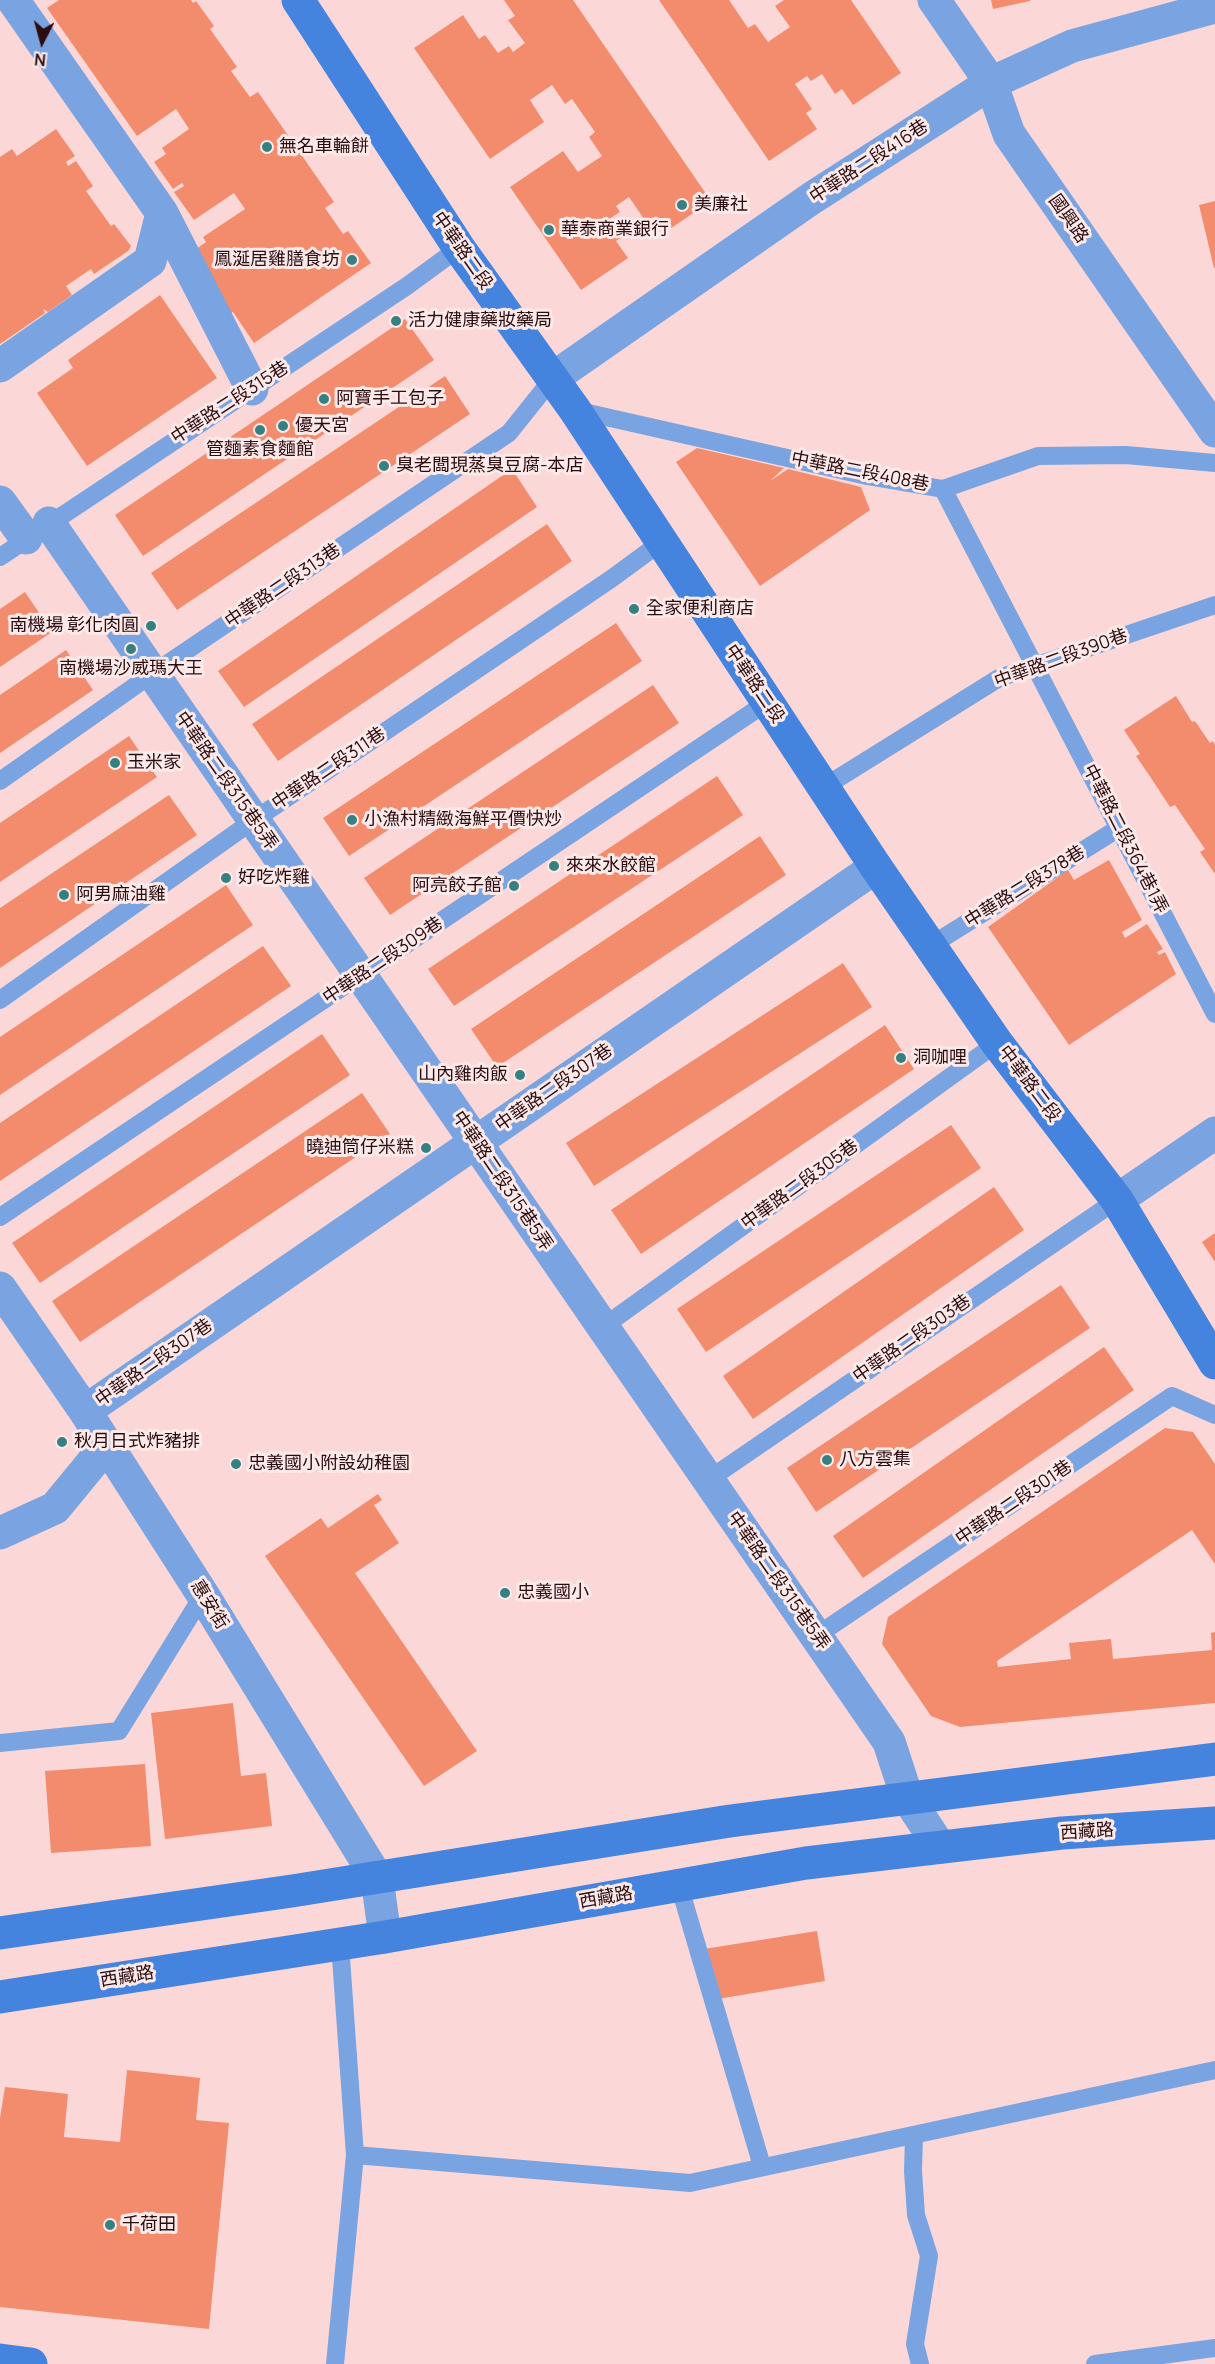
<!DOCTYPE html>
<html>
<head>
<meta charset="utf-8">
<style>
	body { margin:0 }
	#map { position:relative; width:1215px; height:2364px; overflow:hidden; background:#fcd7d7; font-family:Manrope,sans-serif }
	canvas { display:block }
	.north { position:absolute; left:12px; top:12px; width:60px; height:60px; -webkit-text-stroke:4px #fce9e9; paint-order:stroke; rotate:186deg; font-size:16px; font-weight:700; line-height:24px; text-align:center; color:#2b0c0f }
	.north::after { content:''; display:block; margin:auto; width:21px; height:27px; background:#2b0c0f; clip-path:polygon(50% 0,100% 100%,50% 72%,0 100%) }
</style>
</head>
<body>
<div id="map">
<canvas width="1215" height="2364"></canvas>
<div class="north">N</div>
</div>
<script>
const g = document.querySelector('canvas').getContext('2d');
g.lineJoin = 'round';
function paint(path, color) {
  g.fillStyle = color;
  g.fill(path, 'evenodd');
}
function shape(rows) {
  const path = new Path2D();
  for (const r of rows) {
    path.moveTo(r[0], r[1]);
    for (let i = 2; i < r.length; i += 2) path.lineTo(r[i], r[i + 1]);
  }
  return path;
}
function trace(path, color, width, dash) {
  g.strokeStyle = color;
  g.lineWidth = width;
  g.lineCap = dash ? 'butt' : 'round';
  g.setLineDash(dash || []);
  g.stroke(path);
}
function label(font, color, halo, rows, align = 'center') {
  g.font = font + ' Manrope,"Noto Sans TC",sans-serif';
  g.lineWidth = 6;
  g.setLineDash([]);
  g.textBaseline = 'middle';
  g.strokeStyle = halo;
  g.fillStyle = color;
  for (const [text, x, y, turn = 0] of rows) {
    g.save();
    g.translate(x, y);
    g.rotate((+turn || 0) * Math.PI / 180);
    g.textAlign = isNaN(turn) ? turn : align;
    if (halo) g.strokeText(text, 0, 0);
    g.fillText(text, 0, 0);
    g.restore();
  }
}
const building = shape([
	[59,0,191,0,193,3,196,1,214,26,210,29,237,67,231,71,250,97,258,92,334,202,325,208,343,234,348,231,371,263,254,343,233,312,225,317,192,252,206,242,203,237,245,209,234,193,194,220,174,192,184,186,182,183,173,189,154,162,166,154,162,148,189,129,176,109,137,136,47,8],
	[504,0,573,0,711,201,664,233,653,217,646,222,629,197,616,206,620,212,609,219,622,237,616,241,628,258,581,290,510,187,563,151,578,172,602,156,589,137,595,132,572,99,565,104,552,85,530,100,544,122,490,159,414,48,463,15,479,39,485,35,498,53,509,46,513,52,525,43,508,20,515,16],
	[659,0,729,0,748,28,755,24,768,42,790,27,775,6,784,0,851,0,901,73,853,105,842,89,835,94,822,74,811,81,807,76,795,84,812,109,806,113,817,129,769,161],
	[991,0,1030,0,1030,1,993,9],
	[56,129,75,156,66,162,68,166,76,161,93,186,86,191,111,226,114,224,131,246,128,251,94,274,91,269,66,286,72,295,48,312,43,309,45,313,0,344,0,157,12,149,17,156],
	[1215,201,1215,268,1214,268,1199,205],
	[160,295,217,378,87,466,37,393,73,368,68,360],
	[405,319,434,360,143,556,115,515],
	[445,376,470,414,177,610,151,573],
	[697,448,784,468,770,481,788,469,861,487,870,510,760,586,676,462],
	[512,469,537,507,244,707,218,671],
	[547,524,572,561,278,761,252,724],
	[25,592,52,632,0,667,0,609],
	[616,623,642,661,349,856,323,818],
	[66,650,93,690,0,753,0,695],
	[653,685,679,723,390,915,364,878],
	[1176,696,1192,722,1195,721,1210,743,1213,741,1215,745,1215,874,1200,852,1205,849,1175,805,1170,807,1149,775,1136,756,1140,754,1124,730],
	[129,736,157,777,0,882,0,823],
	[717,776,743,815,454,1006,428,969],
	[169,795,197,835,0,968,0,908],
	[760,836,786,875,497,1067,471,1029],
	[1109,860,1142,920,1122,932,1125,938,1147,924,1163,949,1157,952,1159,955,1165,952,1176,974,1069,1045,988,927,1068,870,1074,880],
	[226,885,253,925,0,1095,0,1037],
	[263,946,291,986,0,1181,0,1123],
	[843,963,872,1007,594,1186,566,1143],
	[885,1025,914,1069,641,1254,611,1210],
	[322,1034,350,1075,40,1283,12,1243],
	[362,1093,390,1134,80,1342,52,1301],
	[951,1125,981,1168,706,1352,677,1309],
	[994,1187,1024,1230,753,1419,723,1376],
	[1215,1233,1215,1262,1202,1242],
	[1061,1285,1090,1328,816,1512,787,1468],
	[1104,1347,1134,1390,863,1578,833,1536],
	[1165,1428,1193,1432,1215,1464,1215,1564,1192,1530,997,1661,998,1667,1071,1659,1069,1643,1111,1639,1113,1659,1212,1650,1211,1633,1215,1632,1215,1703,960,1727,931,1716,882,1644,888,1617],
	[378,1494,382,1500,374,1505,399,1543,355,1573,477,1751,424,1786,265,1556,321,1518,328,1528],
	[233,1703,241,1776,266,1773,272,1826,165,1839,151,1713],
	[145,1764,151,1846,51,1853,45,1771],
	[817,1931,825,1981,712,2000,704,1949],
	[127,2070,200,2078,196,2120,229,2123,209,2329,0,2307,0,2118,5,2087,68,2094,64,2137,120,2142]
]);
const lane = shape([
	[575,410,867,476,943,489,1038,456,1126,455,1215,463],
	[943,489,1215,1014],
	[0,557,407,286,459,248],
	[0,781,152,674,509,433,553,378],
	[824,787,999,678,1215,605],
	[930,946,1119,828],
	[0,1000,254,820,611,579,660,543],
	[0,1217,766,703],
	[603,1327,997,1043],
	[708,1480,1117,1200],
	[816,1636,1172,1396,1215,1415],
	[0,1743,119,1731,203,1595],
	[679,1885,762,2166],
	[914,2136,913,2171,916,2215,929,2256,915,2344,920,2364],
	[355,2155,690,2183,1215,2070],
	[335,2364,355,2155,340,1944],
	[1095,2364,1215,2348]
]);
const street = shape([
	[934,0,991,83,1009,134,1215,431],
	[162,213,252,389],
	[0,366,150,261,162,213,13,0],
	[553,378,812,198,991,83,1072,46,1215,7],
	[0,502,26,538],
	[49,523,889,1742,907,1797,940,1847],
	[1117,1200,1215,1133],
	[0,1288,85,1411,203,1595,377,1878,385,1937],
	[85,1411,876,867],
	[0,1533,55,1508,106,1446]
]);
const secondary = shape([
	[298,0,459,248,575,410,876,867,997,1043,1117,1200,1215,1363],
	[0,1933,292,1891,730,1821,1215,1759],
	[0,1997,385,1937,806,1863,1062,1833,1215,1823],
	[0,2360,31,2364]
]);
const markers = [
	[267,147,6,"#378082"],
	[682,205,6,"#378082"],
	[549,230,6,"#378082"],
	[352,260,6,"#378082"],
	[396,321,6,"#378082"],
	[324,399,6,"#378082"],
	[283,426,6,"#378082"],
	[260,430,6,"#378082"],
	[384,466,6,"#378082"],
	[634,609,6,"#378082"],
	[151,626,6,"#378082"],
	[131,649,6,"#378082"],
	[115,763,6,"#378082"],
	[352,820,6,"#378082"],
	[554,866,6,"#378082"],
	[226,878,6,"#378082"],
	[514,886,6,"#378082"],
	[64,895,6,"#378082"],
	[901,1058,6,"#378082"],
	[520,1075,6,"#378082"],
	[426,1148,6,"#378082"],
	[62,1442,6,"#378082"],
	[827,1460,6,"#378082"],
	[236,1464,6,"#378082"],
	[505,1593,6,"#378082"],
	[110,2225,6,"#378082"]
];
const poiNames = [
	["無名車輪餅",279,147],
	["美廉社",694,205],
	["華泰商業銀行",561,230],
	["鳳涎居雞膳食坊",340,260,"right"],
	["活力健康藥妝藥局",408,321],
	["阿寶手工包子",336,399],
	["優天宮",295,426],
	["管麵素食麵館",260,450,"center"],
	["臭老闆現蒸臭豆腐-本店",396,466],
	["全家便利商店",646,609],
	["南機場 彰化肉圓",139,626,"right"],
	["南機場沙威瑪大王",131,669,"center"],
	["玉米家",127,763],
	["小漁村精緻海鮮平價快炒",364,820],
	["來來水餃館",566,866],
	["好吃炸雞",238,878],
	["阿亮餃子館",502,886,"right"],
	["阿男麻油雞",76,895],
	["洞咖哩",913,1058],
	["山內雞肉飯",508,1075,"right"],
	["曉迪筒仔米糕",414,1148,"right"],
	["秋月日式炸豬排",74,1442],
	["八方雲集",839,1460],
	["忠義國小附設幼稚園",248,1464],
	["忠義國小",517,1593],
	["千荷田",122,2225]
];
const streetNames = [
	["中華路二段416巷",869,162,-33],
	["國興路",1068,219,55],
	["中華路二段",462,251,55],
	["中華路二段315巷",230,403,-33],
	["中華路二段408巷",860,472,11],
	["中華路二段313巷",283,586,-34],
	["中華路二段390巷",1061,659,-20],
	["中華路二段",754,684,56],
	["中華路二段311巷",329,769,-34],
	["中華路二段315巷5弄",226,781,55],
	["中華路二段364巷1弄",1125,839,63],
	["中華路二段378巷",1025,887,-32],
	["中華路二段309巷",383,961,-34],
	["中華路二段",1029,1084,53],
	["中華路二段307巷",554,1088,-35],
	["中華路二段315巷5弄",502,1181,56],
	["中華路二段305巷",800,1185,-36],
	["中華路二段303巷",912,1339,-35],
	["中華路二段307巷",154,1363,-35],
	["中華路二段301巷",1014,1503,-34],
	["中華路二段315巷5弄",778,1581,55],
	["惠安街",209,1605,58],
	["西藏路",1087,1832,-4],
	["西藏路",606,1898,-10],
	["西藏路",127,1977,-9]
];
paint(building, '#f28c6d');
trace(lane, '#7aa4e1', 18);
trace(street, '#7aa4e1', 33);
trace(secondary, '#4483de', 33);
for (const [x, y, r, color] of markers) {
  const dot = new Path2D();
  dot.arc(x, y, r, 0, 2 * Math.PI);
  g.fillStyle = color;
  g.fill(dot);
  trace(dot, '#fce9e9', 2);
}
label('18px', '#2b0c0f', '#fce9e9', poiNames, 'left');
label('18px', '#2b0c0f', '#fce9e9', streetNames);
</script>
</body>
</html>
